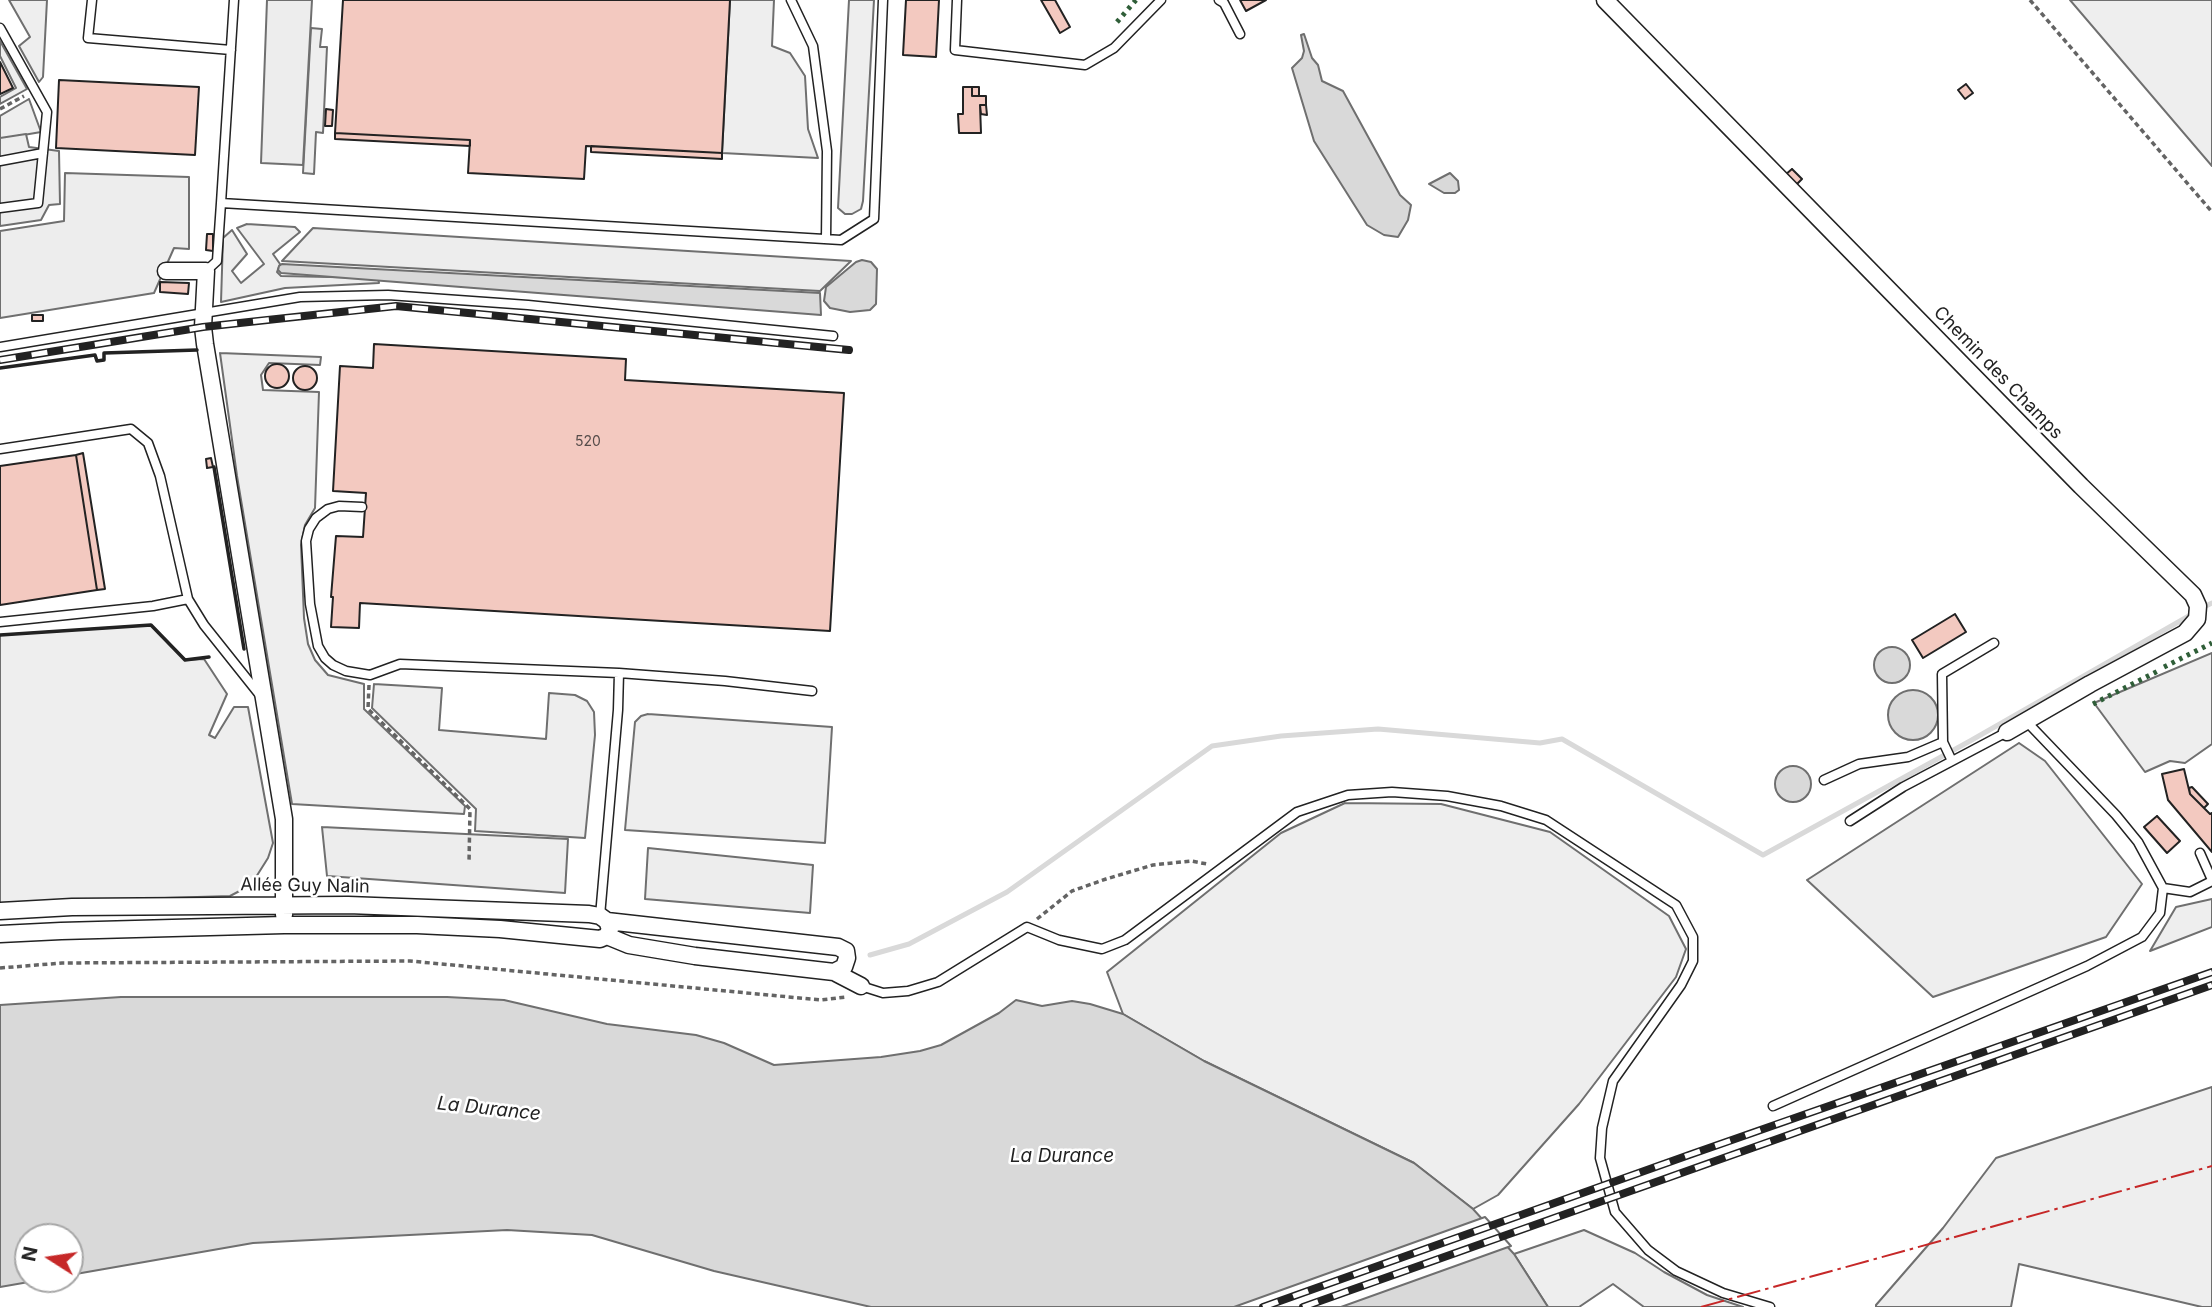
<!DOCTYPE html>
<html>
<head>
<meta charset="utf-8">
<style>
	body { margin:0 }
	#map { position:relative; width:2212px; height:1307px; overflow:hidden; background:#fff; font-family:Inter,sans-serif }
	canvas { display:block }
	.north { position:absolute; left:14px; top:1223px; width:70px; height:70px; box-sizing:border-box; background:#fff; border:2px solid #a7a7a7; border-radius:50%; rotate:282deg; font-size:19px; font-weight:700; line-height:28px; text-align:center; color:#222 }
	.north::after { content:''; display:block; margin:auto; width:24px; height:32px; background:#c62828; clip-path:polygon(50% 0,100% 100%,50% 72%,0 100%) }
</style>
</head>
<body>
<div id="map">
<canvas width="2212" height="1307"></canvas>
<div class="north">N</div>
</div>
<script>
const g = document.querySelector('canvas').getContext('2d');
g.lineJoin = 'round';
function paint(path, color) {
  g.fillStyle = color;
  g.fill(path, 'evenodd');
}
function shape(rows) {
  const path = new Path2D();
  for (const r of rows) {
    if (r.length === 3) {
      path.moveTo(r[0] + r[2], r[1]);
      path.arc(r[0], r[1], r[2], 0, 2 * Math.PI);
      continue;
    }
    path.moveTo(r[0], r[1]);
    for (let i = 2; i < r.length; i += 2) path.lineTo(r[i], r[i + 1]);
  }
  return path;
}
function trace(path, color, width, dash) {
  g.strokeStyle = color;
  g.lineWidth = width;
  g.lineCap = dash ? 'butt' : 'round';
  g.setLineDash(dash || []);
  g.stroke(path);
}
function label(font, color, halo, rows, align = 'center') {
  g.font = font + ' Inter,sans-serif';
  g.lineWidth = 5;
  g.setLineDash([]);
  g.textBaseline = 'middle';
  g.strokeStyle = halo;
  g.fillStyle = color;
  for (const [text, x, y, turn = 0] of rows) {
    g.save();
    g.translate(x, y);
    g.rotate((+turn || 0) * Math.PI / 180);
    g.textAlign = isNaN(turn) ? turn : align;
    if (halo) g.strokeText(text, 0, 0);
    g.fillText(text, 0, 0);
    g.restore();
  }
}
const green = shape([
	[9,0,47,0,43,77,39,82,19,46,30,37,9,0],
	[730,0,774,0,772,46,790,53,805,76,808,129,818,158,722,153,730,0],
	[849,0,874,0,863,201,861,209,852,214,845,214,838,208,849,0],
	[2070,0,2212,0,2212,166,2070,0],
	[311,28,322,29,320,47,327,47,323,133,316,132,314,174,303,173,311,28],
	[0,41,27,89,0,104,0,97,16,88,0,56,0,41],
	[29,99,41,132,0,139,0,116,29,99],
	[247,224,295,227,300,232,273,254,280,264,277,272,281,276,378,278,379,283,285,288,221,302,223,238,232,230,247,254,232,271,241,283,264,264,237,228,247,224],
	[220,353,321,357,320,365,269,363,261,375,263,390,319,392,315,508,305,525,301,545,304,618,308,644,315,660,328,675,364,684,364,709,465,806,464,814,292,804,237,476,220,353],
	[151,625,185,660,204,659,227,694,209,735,215,738,234,707,248,707,273,843,268,858,251,885,230,896,0,903,0,635,151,625],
	[2212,653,2212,744,2185,763,2170,761,2145,772,2094,703,2212,653],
	[374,684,442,688,439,730,546,739,549,693,575,695,587,701,594,712,595,735,585,838,475,831,476,809,372,708,374,684],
	[648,714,832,727,825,843,625,830,635,722,641,716,648,714],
	[2019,743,2045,761,2142,884,2106,937,1933,997,1807,880,2019,743],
	[1345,803,1441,804,1550,832,1669,916,1686,949,1676,977,1579,1104,1498,1195,1473,1209,1414,1163,1204,1061,1123,1014,1107,972,1281,833,1345,803],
	[2212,899,2212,927,2150,951,2176,907,2212,899],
	[2212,1087,2212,1307,2202,1307,2019,1264,2011,1307,1876,1307,1876,1305,1943,1228,1996,1158,2212,1087],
	[1584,1230,1635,1253,1664,1272,1707,1295,1743,1307,1644,1307,1613,1284,1579,1307,1548,1307,1514,1254,1584,1230]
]);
const parking = shape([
	[267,0,312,0,303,165,261,163,267,0],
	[26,134,29,147,59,151,60,204,49,205,41,220,0,226,0,138,26,134],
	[65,173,189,177,189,249,174,248,154,293,0,318,0,231,64,221,65,173],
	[313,228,851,261,820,291,282,261,313,228],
	[322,827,568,839,565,893,327,876,322,827],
	[648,848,813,865,810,913,645,899,648,848]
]);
const water = shape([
	[1304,34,1312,58,1318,65,1322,81,1343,91,1400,195,1411,205,1408,220,1398,237,1384,235,1367,225,1314,141,1292,68,1302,58,1304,51,1301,35,1304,34],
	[1450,173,1458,181,1459,190,1455,193,1444,193,1429,184,1450,173],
	[862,260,871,262,877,269,876,304,870,310,850,312,830,308,824,301,826,287,856,262,862,260],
	[282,264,820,293,821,315,281,273,278,270,279,266,282,264],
	[1892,665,18],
	[1913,715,25],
	[1793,784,18],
	[121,997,447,997,504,1000,607,1024,696,1035,724,1043,774,1065,881,1057,920,1051,941,1045,999,1013,1016,1000,1042,1006,1072,1001,1090,1004,1123,1014,1204,1061,1414,1163,1473,1209,1514,1254,1548,1307,871,1307,714,1271,592,1235,507,1230,253,1243,70,1275,70,1237,28,1237,28,1279,46,1279,0,1287,0,1005,121,997]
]);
const pier = shape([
	[1485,1217,1511,1246,1341,1307,1234,1307,1485,1217]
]);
const stream = shape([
	[2202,608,2212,603],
	[870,955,909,944,1007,892,1212,746,1281,736,1378,729,1540,743,1562,739,1763,855,1970,741,2194,613]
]);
const building = shape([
	[343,0,730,0,722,153,586,146,584,179,468,173,470,140,335,133,343,0],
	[906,0,939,0,936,57,903,55,906,0],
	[1041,0,1055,0,1070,27,1060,33,1041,0],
	[1240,0,1266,0,1246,11,1240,0],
	[0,62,13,88,0,94,0,62],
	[59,80,199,87,195,155,56,148,59,80],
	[1966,84,1973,93,1965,99,1958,90,1966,84],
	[963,87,972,87,972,96,986,96,986,105,980,105,981,133,959,133,958,114,963,114,963,87],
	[972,87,979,87,979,96,972,96,972,87],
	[980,105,986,105,987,115,981,114,980,105],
	[326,109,333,110,332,126,325,126,326,109],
	[335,133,470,140,470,146,335,139,335,133],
	[591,146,722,153,722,159,591,152,591,146],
	[1792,169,1802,179,1795,186,1785,175,1792,169],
	[207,234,213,234,213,251,206,250,207,234],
	[160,282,189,283,188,294,160,292,160,282],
	[32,315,43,315,43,321,32,321,32,315],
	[374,344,626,359,625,380,844,393,830,631,360,603,359,628,331,627,333,597,331,597,336,536,363,537,366,493,333,491,340,366,373,368,374,344],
	[277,376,12],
	[305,378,12],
	[83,453,105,589,97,590,76,455,83,453],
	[76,455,97,590,0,605,0,466,76,455],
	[211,458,213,467,207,468,206,459,211,458],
	[1955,614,1966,632,1923,658,1912,640,1955,614],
	[2184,769,2190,794,2210,814,2212,813,2212,852,2168,800,2162,774,2184,769],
	[2192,787,2208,804,2204,808,2190,794,2189,788,2192,787],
	[2157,816,2180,841,2167,853,2144,827,2157,816]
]);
const path = shape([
	[2030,0,2212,212],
	[0,109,24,96],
	[369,685,368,709,470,809,469,863],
	[1037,919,1072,891,1106,879,1153,865,1191,861,1207,864],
	[0,968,62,963,410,961,821,1000,846,997]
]);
const service = shape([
	[92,0,88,38,231,50],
	[791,0,813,46,827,151,826,239],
	[957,0,955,50,1085,65,1114,48,1161,0],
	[1219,0,1224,3,1240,34],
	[0,28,47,112,38,203,0,208],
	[0,161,43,153],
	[221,203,234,0],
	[206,271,217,261,221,203,841,240,874,219,883,0],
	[0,347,300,297,388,295,528,305,833,336],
	[0,449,131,429,148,443,160,476,188,599,204,625,259,694],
	[362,507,339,506,328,509,316,518,309,529,306,541,310,604,318,646,325,658,333,665,346,671,370,675,400,664,619,673,618,710,600,916],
	[0,622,153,606,188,599],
	[619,673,725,681,812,691],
	[1952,761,1943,742,1942,674,1994,643],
	[1824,780,1859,764,1908,757,1943,742],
	[1850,821,1903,787,2007,732],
	[2200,853,2212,880],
	[2163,888,2190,892,2212,881],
	[861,986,883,993,908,991,938,982,1027,927,1059,940,1102,949,1125,940,1297,812,1348,795,1392,792,1447,796,1501,806,1546,820,1676,905,1693,937,1693,961,1681,985,1613,1081,1602,1128,1600,1158,1615,1212,1648,1250,1676,1271,1723,1293,1770,1307],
	[1773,1106,2087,966,2142,937,2160,913,2163,888,2138,842,2116,815,2026,721]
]);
const minor = shape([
	[1605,0,2081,486,2193,595,2198,606,2197,619,2185,633,2090,684,2007,732],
	[166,271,206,271,203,327,205,344,284,819,284,915],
	[0,911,72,907,348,905,589,914,600,916,607,921,610,929,607,936,600,939,500,929,417,925,284,925,61,931,0,934],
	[607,921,838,947,846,951,847,958,844,967,834,972,695,956,629,945,607,936],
	[834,972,861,986]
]);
const rail = shape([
	[0,360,203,327,396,306,849,350],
	[1263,1307,1689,1155,2212,972],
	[1303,1307,2212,985]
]);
const hedge = shape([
	[1117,22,1136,0],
	[2164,667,2212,643],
	[2093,704,2158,671]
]);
const wall = shape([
	[0,368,95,355,97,361,104,360,104,353,197,350],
	[214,467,244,649],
	[0,635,151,625,185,660,209,657]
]);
const power = shape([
	[1701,1307,2212,1166]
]);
const numberNames = [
	["520",588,442]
];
const streetNames = [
	["Chemin des Champs",1998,373,46],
	["Allée Guy Nalin",305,886,1]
];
const waterNames = [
	["La Durance",489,1109,6],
	["La Durance",1062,1156]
];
paint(green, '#eee');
trace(green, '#6f6f6f', 2);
paint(parking, '#ededed');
trace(parking, '#6f6f6f', 2);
paint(water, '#d9d9d9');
trace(water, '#6f6f6f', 2);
paint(pier, '#fff');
trace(pier, '#6f6f6f', 2);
trace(stream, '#d9d9d9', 5);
paint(building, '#f3c9c0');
trace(building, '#222', 2);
trace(service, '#222', 11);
trace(minor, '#222', 19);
trace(path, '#646464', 3.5, [5, 3.5]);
trace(service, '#fff', 8);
trace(minor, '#fff', 16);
trace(rail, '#222', 8);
trace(rail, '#fff', 5, [16]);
trace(hedge, '#2f5e38', 5, [3.5, 5]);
trace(wall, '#222', 3.5);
trace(power, '#c62828', 2, [24, 5, 3.5, 5]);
label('14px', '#564c4a', null, numberNames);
label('18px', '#222', '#fff', streetNames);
label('italic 19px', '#222', '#fff', waterNames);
</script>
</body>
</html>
